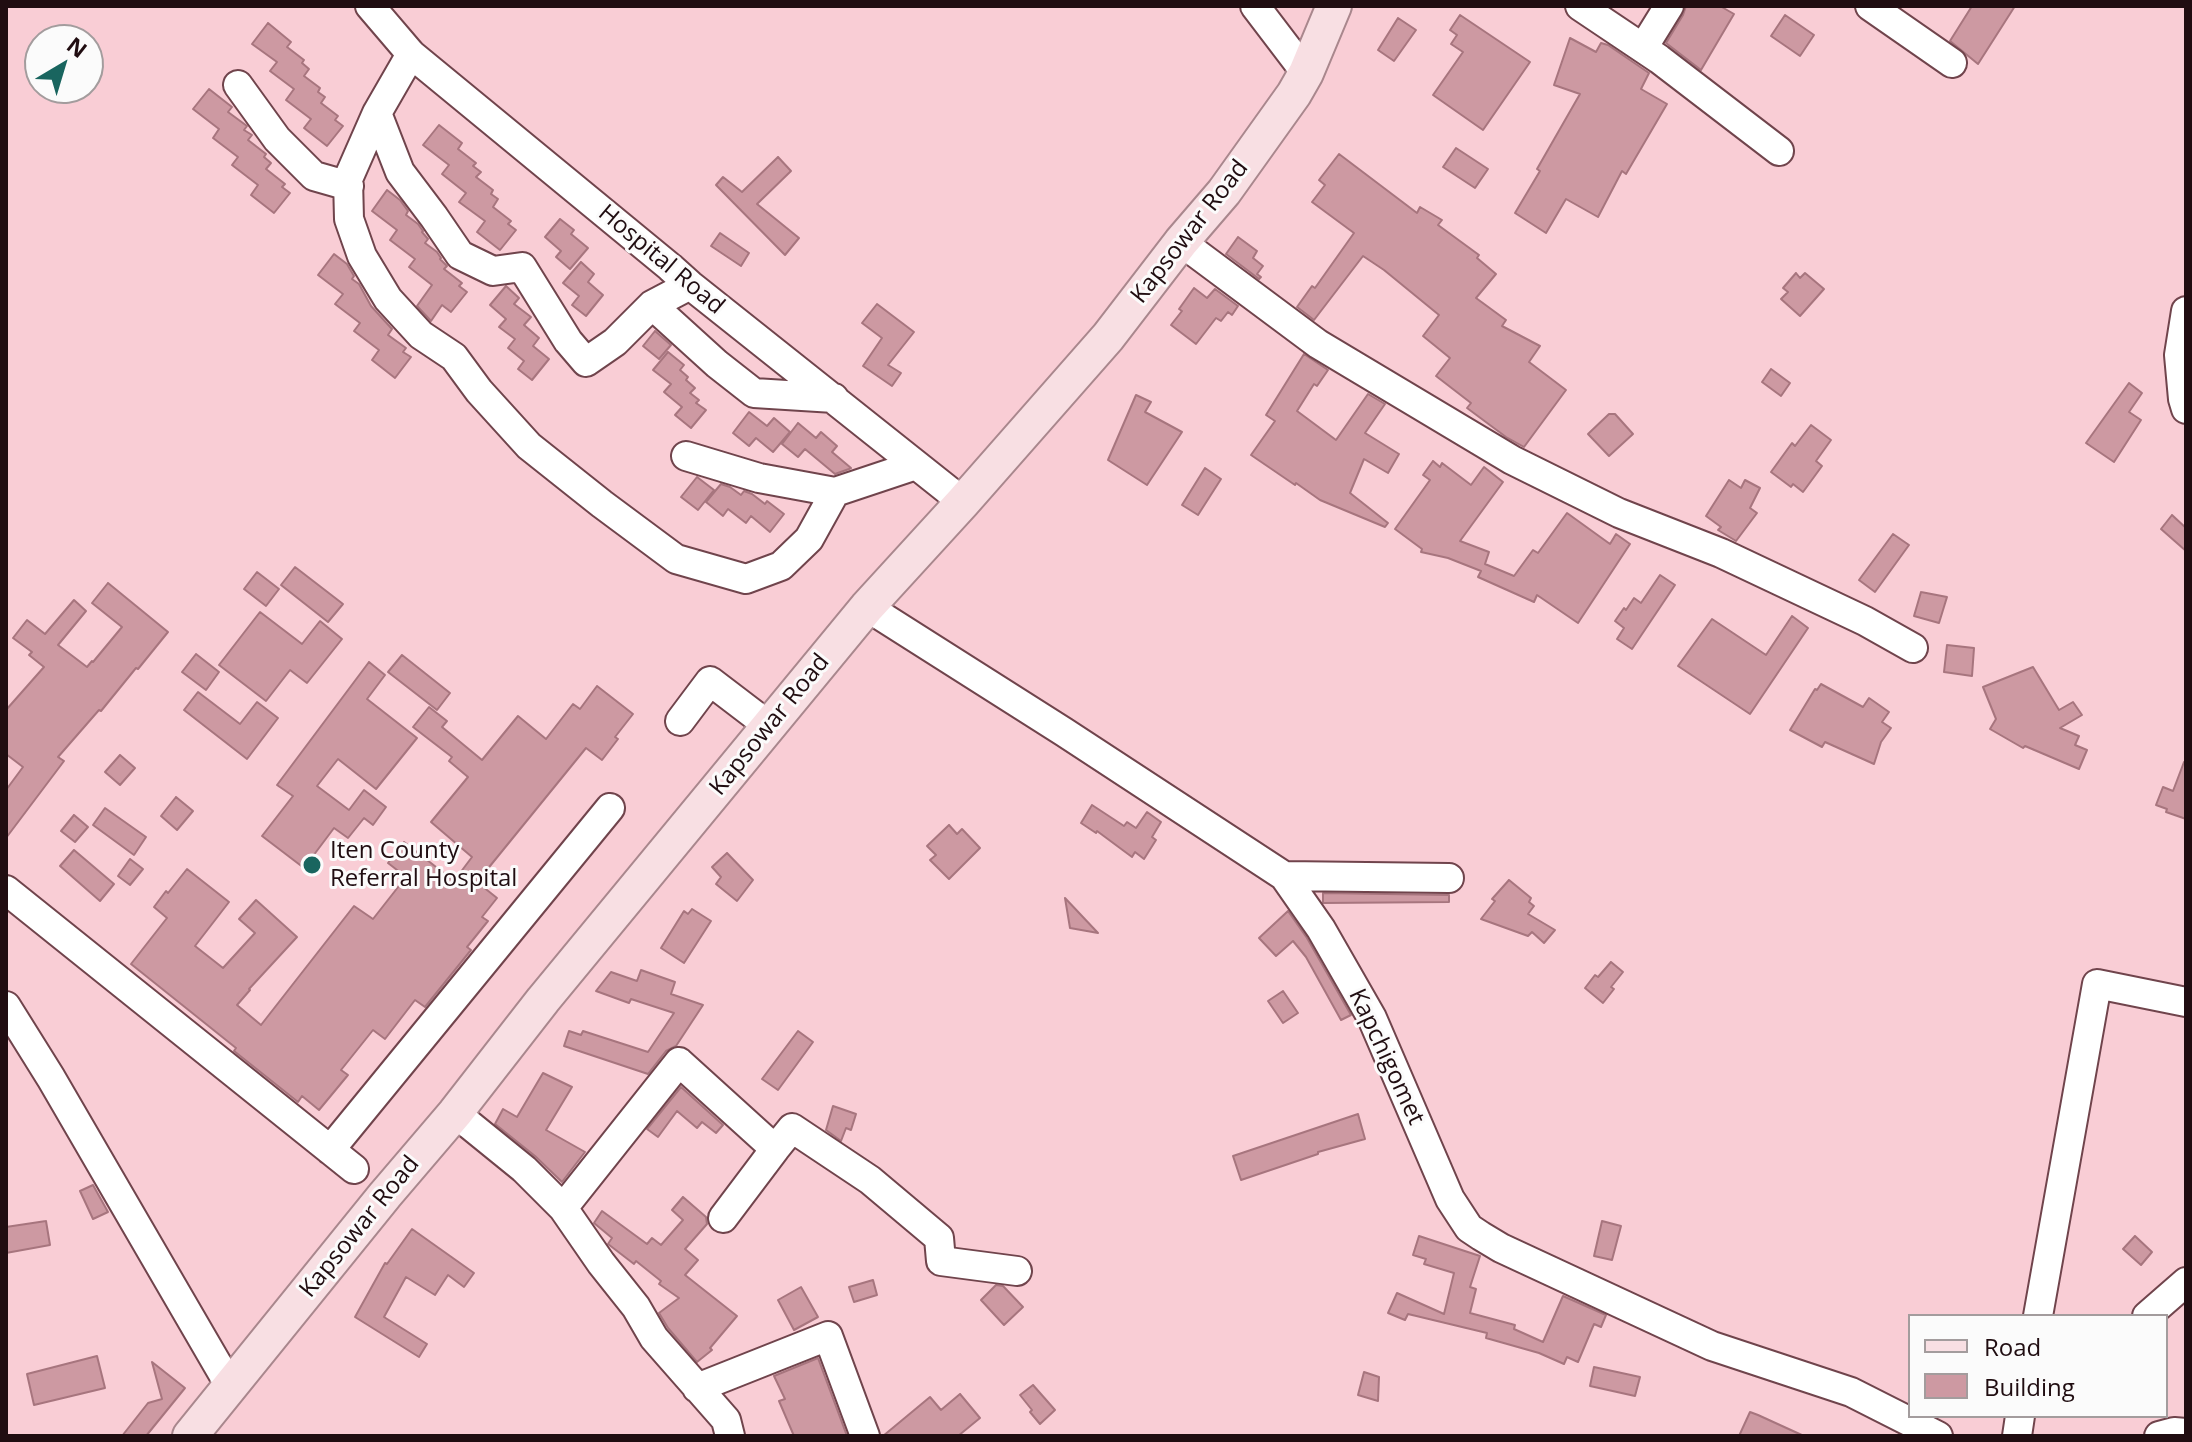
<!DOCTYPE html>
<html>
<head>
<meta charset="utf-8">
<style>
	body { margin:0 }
	#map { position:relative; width:2192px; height:1442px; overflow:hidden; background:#f9cdd5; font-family:"Open Sans",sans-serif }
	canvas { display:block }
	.frame { position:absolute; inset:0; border:8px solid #200d11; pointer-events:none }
	.legend { position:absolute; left:1908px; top:1314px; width:260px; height:104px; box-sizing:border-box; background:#fbfbfb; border:2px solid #a39c9d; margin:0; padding:10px 14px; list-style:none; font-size:24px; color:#200d11 }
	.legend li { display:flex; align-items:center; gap:16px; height:40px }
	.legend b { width:40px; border:2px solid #a39c9d }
	.north { position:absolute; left:24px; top:24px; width:80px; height:80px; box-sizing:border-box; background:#fbfbfb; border:2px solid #a39c9d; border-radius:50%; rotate:38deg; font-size:22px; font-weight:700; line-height:32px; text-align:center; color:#200d11 }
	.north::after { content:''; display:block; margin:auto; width:28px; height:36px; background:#19655f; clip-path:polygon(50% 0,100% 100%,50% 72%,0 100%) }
</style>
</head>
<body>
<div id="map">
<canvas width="2192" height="1442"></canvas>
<div class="frame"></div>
<ul class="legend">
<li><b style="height:10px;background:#f8dfe3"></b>Road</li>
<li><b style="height:22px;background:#cd99a2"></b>Building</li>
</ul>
<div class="north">N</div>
</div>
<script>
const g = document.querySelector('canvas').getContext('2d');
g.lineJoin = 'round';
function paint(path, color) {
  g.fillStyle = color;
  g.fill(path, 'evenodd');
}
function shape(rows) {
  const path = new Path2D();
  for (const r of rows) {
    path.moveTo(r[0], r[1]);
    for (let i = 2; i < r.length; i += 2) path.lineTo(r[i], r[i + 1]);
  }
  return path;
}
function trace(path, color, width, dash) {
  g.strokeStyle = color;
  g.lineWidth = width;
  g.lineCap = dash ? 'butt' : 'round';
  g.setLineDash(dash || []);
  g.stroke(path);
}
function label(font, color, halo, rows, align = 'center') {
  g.font = font + ' "Open Sans",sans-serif';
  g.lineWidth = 6;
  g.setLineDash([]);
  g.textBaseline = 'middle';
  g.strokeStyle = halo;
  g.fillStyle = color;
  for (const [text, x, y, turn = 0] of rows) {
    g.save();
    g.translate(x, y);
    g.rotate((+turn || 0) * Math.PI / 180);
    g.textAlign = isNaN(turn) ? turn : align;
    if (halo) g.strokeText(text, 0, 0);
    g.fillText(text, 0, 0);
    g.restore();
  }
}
const building = shape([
	[1686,6,1720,6,1734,14,1701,70,1666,43,1683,15,1686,6],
	[1972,6,2015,6,1978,64,1950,41,1972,6],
	[1460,15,1530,62,1483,130,1433,95,1463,52,1451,44,1457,35,1450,30,1460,15],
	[1785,15,1814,35,1800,56,1771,36,1785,15],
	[1398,18,1416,30,1394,61,1378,50,1398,18],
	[268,23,291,42,287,47,304,60,302,63,309,69,304,76,320,88,318,92,325,97,321,103,338,116,335,120,343,126,327,146,304,128,311,119,286,100,294,89,270,71,277,62,252,44,268,23],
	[1570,38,1596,52,1601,43,1608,45,1649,73,1641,89,1667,104,1626,174,1622,171,1598,217,1566,199,1546,233,1515,213,1540,171,1537,169,1580,94,1554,85,1570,38],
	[209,89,232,107,228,112,247,126,244,130,252,135,248,140,266,154,264,157,271,163,266,169,285,184,282,187,290,193,274,213,251,195,258,185,232,165,238,157,213,138,219,129,193,109,209,89],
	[439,125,462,143,458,149,476,163,473,166,481,172,476,177,493,190,491,194,498,199,493,207,511,221,508,224,516,230,500,250,477,232,485,221,459,202,466,193,442,174,449,165,423,145,439,125],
	[1456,148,1488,169,1475,188,1443,167,1456,148],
	[1339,154,1417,213,1420,207,1442,220,1438,225,1479,255,1477,258,1496,274,1476,298,1506,320,1502,326,1540,346,1529,362,1566,390,1524,447,1506,437,1467,408,1471,403,1436,376,1450,358,1423,336,1439,315,1384,270,1363,256,1314,320,1297,307,1312,286,1315,288,1354,233,1312,202,1325,185,1319,180,1339,154],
	[778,157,791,171,757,204,799,238,785,255,716,185,723,177,742,192,778,157],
	[387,190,400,200,408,211,406,215,418,224,423,231,422,232,428,239,425,243,437,252,441,258,440,259,447,266,444,269,462,283,459,286,467,292,451,312,442,305,431,321,417,306,432,285,409,267,415,259,390,240,397,230,372,211,387,190],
	[560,219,574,230,571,234,588,248,570,269,556,257,561,251,545,237,560,219],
	[720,233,749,253,741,266,711,246,720,233],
	[1238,237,1257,251,1253,258,1263,266,1257,274,1261,277,1259,279,1226,254,1238,237],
	[334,254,347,264,354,276,352,279,359,284,371,306,392,329,388,335,406,348,403,352,411,357,395,378,372,360,379,350,354,331,360,323,335,304,343,294,318,275,334,254],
	[581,262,594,274,588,282,603,295,586,316,572,305,579,296,563,283,581,262],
	[1796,273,1800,278,1805,273,1824,289,1800,316,1781,299,1788,292,1783,288,1796,273],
	[506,286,519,298,514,304,531,317,524,325,539,338,533,346,549,359,532,380,518,369,524,361,508,348,515,339,499,327,506,319,490,305,506,286],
	[1194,288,1207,298,1215,289,1238,306,1232,315,1228,312,1221,321,1216,318,1196,344,1171,325,1182,311,1179,309,1194,288],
	[877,304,914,332,888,365,901,373,892,386,863,366,882,338,862,323,877,304],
	[655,331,671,345,659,359,643,346,655,331],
	[668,352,684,365,680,370,688,377,686,380,695,388,690,393,699,400,696,403,706,410,691,428,675,415,682,407,664,392,671,384,653,370,668,352],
	[1304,354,1328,370,1317,386,1314,384,1297,411,1336,440,1368,394,1385,404,1365,433,1399,454,1388,473,1364,459,1350,493,1388,523,1385,527,1320,500,1296,483,1295,485,1251,455,1275,421,1266,415,1304,354],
	[1771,369,1790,383,1781,396,1762,382,1771,369],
	[2129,383,2142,393,2129,412,2141,420,2114,462,2086,443,2129,383],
	[1136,395,1151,402,1145,412,1182,432,1147,485,1108,460,1136,395],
	[749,412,767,426,774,418,790,432,773,452,756,438,749,446,733,433,749,412],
	[1609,414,1615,414,1633,434,1609,456,1588,434,1609,414],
	[798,423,816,438,821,432,837,446,832,452,851,468,849,469,835,474,805,449,798,457,782,444,798,423],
	[1811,425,1831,440,1816,461,1822,466,1803,492,1793,484,1791,487,1771,472,1792,443,1795,446,1811,425],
	[1433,461,1440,467,1442,463,1471,485,1484,467,1503,482,1460,541,1489,552,1485,564,1514,576,1533,550,1538,553,1567,513,1610,544,1616,534,1630,544,1578,623,1537,595,1534,602,1478,577,1481,571,1448,558,1421,552,1422,549,1395,529,1430,480,1423,475,1433,461],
	[1205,468,1221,479,1198,515,1182,505,1205,468],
	[697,477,714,490,698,510,681,497,697,477],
	[1729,480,1741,488,1745,480,1760,488,1750,508,1757,513,1736,541,1718,530,1721,527,1706,516,1729,480],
	[721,484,730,487,741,495,744,491,752,494,765,504,767,501,784,514,770,532,751,516,746,523,728,509,723,516,706,502,721,484],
	[2172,515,2186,528,2186,551,2161,529,2172,515],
	[1893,534,1909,545,1875,592,1859,580,1893,534],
	[295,567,343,604,328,622,281,585,295,567],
	[257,572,279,589,266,606,244,589,257,572],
	[1660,575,1675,585,1632,649,1617,639,1624,628,1615,621,1624,608,1626,610,1634,598,1641,603,1660,575],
	[108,583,168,632,138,669,136,668,101,711,99,710,58,757,64,761,6,838,6,790,23,767,6,754,6,710,44,667,29,655,32,652,13,638,27,620,45,634,74,600,86,611,58,645,87,667,92,661,93,662,122,627,92,603,108,583],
	[1921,592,1947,597,1939,623,1914,616,1921,592],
	[260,612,302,644,320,621,342,639,307,683,290,670,266,701,219,665,260,612],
	[1792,616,1808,628,1750,714,1678,666,1712,619,1766,655,1792,616],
	[1947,645,1974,648,1972,676,1944,672,1947,645],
	[196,654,219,672,206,690,182,672,196,654],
	[402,655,450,693,437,710,388,672,402,655],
	[369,662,385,675,367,699,417,738,376,789,338,759,317,786,349,810,364,790,386,807,373,825,364,818,348,838,334,828,304,868,262,836,293,796,277,785,369,662],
	[2033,667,2059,710,2073,702,2082,715,2060,728,2079,736,2075,745,2087,750,2079,769,2025,746,2023,748,1990,729,1996,719,1983,687,2033,667],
	[1821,684,1863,707,1869,698,1889,712,1882,722,1891,728,1881,742,1874,764,1825,742,1822,747,1790,730,1815,689,1817,690,1821,684],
	[597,686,633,714,615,737,618,739,602,760,586,748,477,882,497,898,482,917,488,921,467,947,471,950,425,1007,415,1000,385,1039,373,1030,341,1070,348,1075,319,1110,302,1096,298,1102,234,1051,236,1048,131,964,167,918,154,907,166,891,168,893,187,869,229,902,195,946,223,968,255,933,239,919,256,900,297,937,249,989,250,990,237,1005,261,1025,354,906,373,919,406,877,388,863,404,842,454,881,472,857,431,822,468,777,449,761,452,757,413,727,429,707,447,721,442,727,482,760,518,716,546,739,573,704,580,709,597,686],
	[198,692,240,724,257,702,278,718,247,759,184,710,198,692],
	[120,755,135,768,120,785,105,772,120,755],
	[2184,762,2186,762,2186,819,2166,812,2167,809,2156,805,2163,787,2173,791,2184,762],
	[176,797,193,811,177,830,161,816,176,797],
	[1092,805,1124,826,1127,822,1136,828,1147,812,1161,822,1152,837,1156,840,1144,859,1135,852,1132,857,1097,831,1096,833,1081,823,1092,805],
	[105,808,146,837,134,855,93,825,105,808],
	[74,815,88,827,75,842,61,831,74,815],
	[949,825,957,834,962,829,980,848,949,879,930,860,936,855,927,846,949,825],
	[74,850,114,884,100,901,60,866,74,850],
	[727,853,753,880,737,901,716,884,721,877,712,867,727,853],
	[130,859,143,869,130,885,118,876,130,859],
	[1509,880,1531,898,1529,902,1534,906,1528,914,1555,930,1544,943,1532,932,1528,936,1481,919,1495,901,1492,899,1509,880],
	[1323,893,1449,895,1449,902,1323,903,1323,893],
	[1065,898,1098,933,1070,928,1065,898],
	[692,909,711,921,684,963,661,948,684,911,688,914,692,909],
	[1288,911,1307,938,1351,1015,1341,1020,1306,957,1293,941,1276,956,1259,938,1288,911],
	[1611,962,1623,972,1611,987,1614,989,1603,1003,1585,988,1595,975,1598,977,1611,962],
	[641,970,675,982,671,994,703,1005,676,1046,666,1051,648,1074,564,1046,569,1031,581,1035,583,1031,648,1052,674,1013,631,999,629,1003,596,991,611,972,637,981,641,970],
	[1283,991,1298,1013,1283,1023,1268,1001,1283,991],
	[798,1031,813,1042,778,1090,762,1079,798,1031],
	[543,1073,572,1087,546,1130,585,1152,562,1182,535,1156,495,1124,503,1109,517,1117,543,1073],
	[681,1087,723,1125,716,1133,702,1122,697,1128,677,1111,658,1137,647,1129,681,1087],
	[833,1106,856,1114,851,1130,846,1128,841,1141,826,1130,833,1106],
	[1358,1114,1365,1139,1318,1152,1318,1154,1241,1180,1233,1156,1358,1114],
	[93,1185,108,1212,93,1219,80,1191,93,1185],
	[683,1197,706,1217,707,1224,685,1249,698,1260,685,1275,737,1316,710,1348,712,1350,697,1362,668,1328,659,1313,679,1298,659,1284,661,1281,636,1261,634,1264,608,1244,612,1238,594,1223,602,1211,647,1244,652,1238,661,1245,683,1220,672,1210,683,1197],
	[46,1221,50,1245,6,1253,6,1227,46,1221],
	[1602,1221,1621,1226,1612,1260,1594,1256,1602,1221],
	[412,1229,474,1273,464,1287,448,1275,435,1295,406,1277,384,1317,427,1344,419,1357,355,1317,385,1263,387,1264,412,1229],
	[1419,1236,1480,1256,1470,1287,1476,1289,1470,1313,1515,1325,1514,1329,1543,1342,1563,1296,1606,1315,1601,1327,1594,1324,1578,1362,1567,1357,1564,1364,1539,1353,1486,1338,1487,1333,1408,1314,1405,1320,1388,1313,1397,1293,1444,1314,1454,1273,1424,1264,1426,1259,1413,1255,1419,1236],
	[2135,1236,2152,1252,2141,1265,2123,1249,2135,1236],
	[873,1280,877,1295,854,1302,849,1287,873,1280],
	[996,1285,1003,1286,1023,1307,1004,1325,981,1300,996,1285],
	[801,1287,818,1317,794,1330,778,1300,801,1287],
	[97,1356,105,1388,34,1405,27,1374,97,1356],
	[818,1358,847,1436,794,1436,779,1401,785,1399,774,1376,818,1358],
	[152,1362,185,1388,146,1436,122,1436,148,1403,162,1399,152,1362],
	[1594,1367,1640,1377,1635,1396,1590,1386,1594,1367],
	[1364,1372,1379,1377,1378,1401,1358,1395,1364,1372],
	[1033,1385,1055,1410,1040,1424,1030,1412,1032,1410,1020,1395,1033,1385],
	[960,1394,980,1418,958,1436,883,1436,930,1397,941,1410,960,1394],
	[1750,1412,1758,1415,1804,1436,1739,1436,1750,1412]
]);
const minor = shape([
	[370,6,411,54,670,267,690,285,963,502],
	[1255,6,1306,73],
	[1580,6,1659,59,1779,151],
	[1870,6,1952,63],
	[1643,48,1669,6],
	[411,54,377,113,348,179,349,219,362,256,388,299,421,335,454,357,479,391,529,446,602,504,676,559,746,579,781,566,809,539,835,492],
	[238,85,277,139,314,176,349,186],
	[377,113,400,172,434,217,460,255,493,271,522,267,568,341,586,362,615,342,652,305,690,285],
	[1181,242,1318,344,1512,460,1619,513,1721,553,1865,621,1913,648],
	[652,305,717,364,754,393,834,398],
	[2186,311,2179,355,2183,399,2186,409],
	[686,456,759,478,835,492,916,465],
	[867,607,1064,732,1284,876,1321,929,1372,1018,1450,1199,1469,1228,1481,1236,1501,1248,1712,1346,1851,1392,1938,1436],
	[680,721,710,681,769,726],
	[1284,876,1449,878],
	[6,890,354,1169],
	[6,1006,51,1078,230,1386],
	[455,1113,524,1169,563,1208,601,1263,636,1307,654,1338,726,1420,730,1436],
	[330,1150,610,808],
	[563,1208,679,1062,775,1149,792,1128,870,1180,939,1238,941,1261,1017,1271],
	[723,1218,775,1149],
	[2038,1316,2097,984,2186,1002],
	[2147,1316,2186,1282],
	[697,1388,828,1336,865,1436],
	[2017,1436,2020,1416],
	[2159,1436,2174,1432,2186,1433]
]);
const major = shape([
	[190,1436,385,1195,455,1113,543,1000,867,607,963,502,1108,337,1181,242,1224,192,1294,94,1306,73,1334,6]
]);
const markers = [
	[312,865,10,"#19655f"]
];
const streetNames = [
	["Kapsowar Road",1190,232,-52],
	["Hospital Road",661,260,40],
	["Kapsowar Road",770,725,-51],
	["Kapchigomet",1386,1057,65],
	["Kapsowar Road",360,1227,-51]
];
const poiNames = [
	["Iten County",330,851],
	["Referral Hospital",330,879]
];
paint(building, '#cd99a2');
trace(building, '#a7757e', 2);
trace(minor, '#70444c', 32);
trace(major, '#a9878d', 38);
trace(minor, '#fff', 28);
trace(major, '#f8dfe3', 34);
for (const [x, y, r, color] of markers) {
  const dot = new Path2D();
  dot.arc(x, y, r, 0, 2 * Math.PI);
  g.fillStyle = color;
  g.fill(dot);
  trace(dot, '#fbfbfb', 3);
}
label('24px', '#200d11', '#fbfbfb', streetNames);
label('24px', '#200d11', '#fbfbfb', poiNames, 'left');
</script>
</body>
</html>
